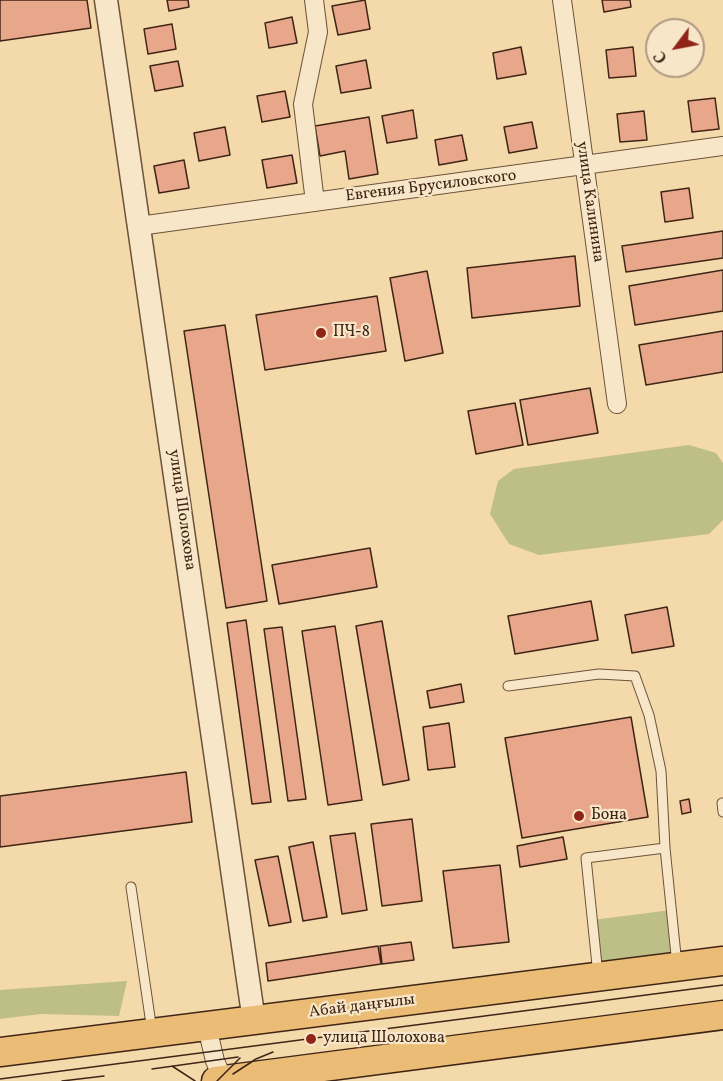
<!DOCTYPE html>
<html>
<head>
<meta charset="utf-8">
<style>
	body { margin:0 }
	#map { position:relative; width:723px; height:1081px; overflow:hidden; background:#f4d9ab; font-family:Vollkorn,serif }
	canvas { display:block }
	.north { position:absolute; left:645px; top:18px; width:60px; height:60px; box-sizing:border-box; background:#f8e6c8; border:2px solid #ae9980; border-radius:50%; rotate:238deg; font-size:16px; font-weight:700; line-height:24px; text-align:center; color:#3f2515 }
	.north::after { content:''; display:block; margin:auto; width:21px; height:27px; background:#8f2418; clip-path:polygon(50% 0,100% 100%,50% 72%,0 100%) }
</style>
</head>
<body>
<div id="map">
<canvas width="723" height="1081"></canvas>
<div class="north">С</div>
</div>
<script>
const g = document.querySelector('canvas').getContext('2d');
g.lineJoin = 'round';
function paint(path, color) {
  g.fillStyle = color;
  g.fill(path, 'evenodd');
}
function shape(rows) {
  const path = new Path2D();
  for (const r of rows) {
    path.moveTo(r[0], r[1]);
    for (let i = 2; i < r.length; i += 2) path.lineTo(r[i], r[i + 1]);
  }
  return path;
}
function trace(path, color, width, dash) {
  g.strokeStyle = color;
  g.lineWidth = width;
  g.lineCap = dash ? 'butt' : 'round';
  g.setLineDash(dash || []);
  g.stroke(path);
}
function label(font, color, halo, rows, align = 'center') {
  g.font = font + ' Vollkorn,serif';
  g.lineWidth = 4.5;
  g.setLineDash([]);
  g.textBaseline = 'middle';
  g.strokeStyle = halo;
  g.fillStyle = color;
  for (const [text, x, y, turn = 0] of rows) {
    g.save();
    g.translate(x, y);
    g.rotate((+turn || 0) * Math.PI / 180);
    g.textAlign = isNaN(turn) ? turn : align;
    if (halo) g.strokeText(text, 0, 0);
    g.fillText(text, 0, 0);
    g.restore();
  }
}
const green = shape([
	[689,445,716,453,723,463,723,520,709,534,539,555,509,544,490,514,498,481,514,469],
	[671,910,679,960,597,968,592,920],
	[127,981,119,1016,41,1014,0,1019,0,990]
]);
const building = shape([
	[0,0,87,0,91,28,0,41,0,0],
	[167,0,188,0,189,7,169,11,167,0],
	[365,0,370,29,338,35,332,6,365,0],
	[602,0,630,0,631,7,604,12,602,0],
	[292,17,297,43,269,48,265,23,292,17],
	[172,24,176,49,148,54,144,29,172,24],
	[521,47,526,74,497,79,493,53,521,47],
	[633,47,636,76,609,78,606,50,633,47],
	[366,60,371,88,341,93,336,66,366,60],
	[178,61,183,86,155,91,150,66,178,61],
	[285,91,290,117,262,122,257,96,285,91],
	[715,98,719,129,692,132,688,101,715,98],
	[413,110,417,138,387,143,382,116,413,110],
	[644,111,647,140,620,142,617,114,644,111],
	[369,117,378,174,349,179,345,151,320,156,315,126,369,117],
	[532,122,537,148,509,153,504,127,532,122],
	[225,127,230,155,199,161,194,133,225,127],
	[462,135,467,160,439,165,435,140,462,135],
	[292,155,297,183,267,188,262,160,292,155],
	[184,160,189,188,159,193,154,166,184,160],
	[689,188,693,218,665,222,661,192,689,188],
	[723,231,723,258,626,272,622,246,723,231],
	[575,256,580,306,472,318,467,268,575,256],
	[723,270,723,311,635,325,629,286,723,270],
	[427,271,443,353,405,361,390,278,427,271],
	[377,296,386,351,265,370,256,315,377,296],
	[225,325,267,601,226,608,184,331,225,325],
	[723,331,723,372,646,385,639,345,723,331],
	[590,388,598,433,528,445,520,400,590,388],
	[515,403,523,445,476,454,468,411,515,403],
	[370,548,377,587,279,604,272,565,370,548],
	[591,601,598,640,515,654,508,616,591,601],
	[667,607,674,646,632,653,625,615,667,607],
	[246,620,271,802,252,804,227,623,246,620],
	[382,621,409,780,383,785,356,626,382,621],
	[335,626,362,800,328,805,302,631,335,626],
	[282,627,306,799,288,801,264,629,282,627],
	[461,684,464,702,430,708,427,691,461,684],
	[631,717,648,817,522,838,505,738,631,717],
	[449,723,455,767,428,770,423,727,449,723],
	[186,772,192,822,0,847,0,796,186,772],
	[689,799,691,812,682,814,680,801,689,799],
	[412,819,422,901,382,906,371,824,412,819],
	[355,833,367,910,342,914,330,836,355,833],
	[563,837,567,859,520,867,517,846,563,837],
	[313,842,327,917,303,921,289,847,313,842],
	[278,856,291,922,269,926,255,860,278,856],
	[500,865,509,942,453,948,443,871,500,865],
	[411,942,414,960,382,964,380,946,411,942],
	[378,946,381,964,268,981,266,963,378,946]
]);
const service = shape([
	[508,686,599,674,635,676,649,715,661,771,665,848],
	[722,803,723,812],
	[131,887,152,1031],
	[598,975,586,858,665,848,677,965]
]);
const minor = shape([
	[314,0,318,32,303,104,315,202],
	[562,0,617,404],
	[139,226,723,146],
	[207,1027,215,1061,224,1081]
]);
const tertiary = shape([
	[106,0,254,1021]
]);
const primary = shape([
	[0,1052,723,961],
	[216,1081,723,1015]
]);
const tram = shape([
	[172,1066,195,1081],
	[152,1069,238,1057],
	[233,1074,256,1059,273,1052],
	[0,1079,723,985],
	[62,1081,104,1076],
	[217,1081,240,1058]
]);
const markers = [
	[321,333,6,"#8f2418"],
	[579,816,6,"#8f2418"],
	[311,1039,6,"#8f2418"]
];
const streetNames = [
	["Евгения Брусиловского",431,187,-7],
	["улица Калинина",589,202,82],
	["улица Шолохова",181,510,82],
	["Абай даңғылы",362,1007,-7]
];
const poiNames = [
	["ПЧ-8",333,333],
	["Бона",591,816],
	["улица Шолохова",323,1039]
];
paint(green, '#bebf87');
paint(building, '#e8a78a');
trace(building, '#3f2515', 1.5);
trace(service, '#6c523a', 11);
trace(minor, '#6c523a', 20);
trace(tertiary, '#6c523a', 25);
trace(primary, '#3f2515', 31);
trace(service, '#f8e6c8', 9);
trace(minor, '#f8e6c8', 18);
trace(tertiary, '#f8e6c8', 22);
trace(primary, '#eabc76', 28);
trace(tram, '#3f2515', 1.5);
for (const [x, y, r, color] of markers) {
  const dot = new Path2D();
  dot.arc(x, y, r, 0, 2 * Math.PI);
  g.fillStyle = color;
  g.fill(dot);
  trace(dot, '#f8e6c8', 2);
}
label('16px', '#3f2515', '#f8e6c8', streetNames);
label('16px', '#3f2515', '#f8e6c8', poiNames, 'left');
</script>
</body>
</html>
